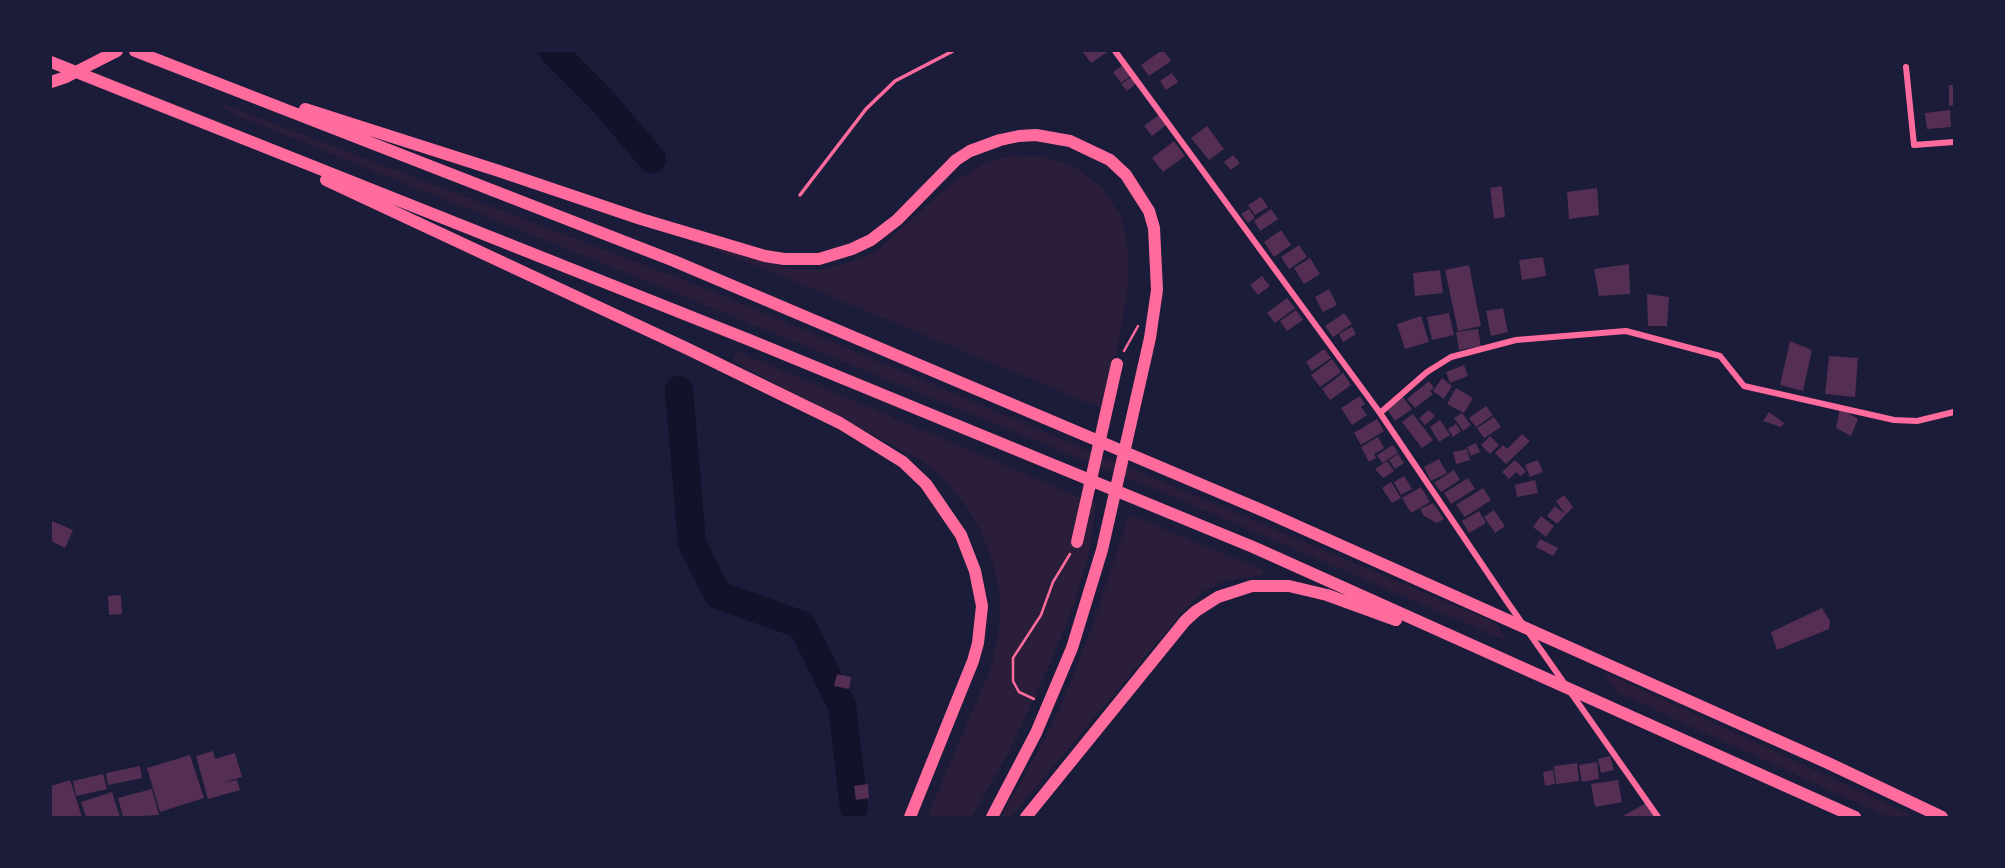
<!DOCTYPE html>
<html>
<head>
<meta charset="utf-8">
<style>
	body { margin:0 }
	#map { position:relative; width:2005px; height:868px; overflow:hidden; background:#1b1b3a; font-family:"DejaVu Sans",sans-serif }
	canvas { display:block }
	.frame { position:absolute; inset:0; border:52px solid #1b1b3a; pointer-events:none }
</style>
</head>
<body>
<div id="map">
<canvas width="2005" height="868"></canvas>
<div class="frame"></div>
</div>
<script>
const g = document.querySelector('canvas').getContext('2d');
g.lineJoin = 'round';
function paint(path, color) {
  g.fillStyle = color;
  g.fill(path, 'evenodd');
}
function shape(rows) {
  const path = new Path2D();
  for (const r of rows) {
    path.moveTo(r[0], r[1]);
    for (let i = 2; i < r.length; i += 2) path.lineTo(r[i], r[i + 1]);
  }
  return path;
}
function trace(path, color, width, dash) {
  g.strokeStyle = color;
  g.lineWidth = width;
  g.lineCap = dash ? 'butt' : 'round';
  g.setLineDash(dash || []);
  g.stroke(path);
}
const green = shape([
	[215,101,707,289,1496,623,1507,641,1171,496,629,274,235,115],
	[1011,155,1043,156,1075,167,1102,187,1122,218,1129,255,1127,295,1120,336,1103,409,757,266,671,233,672,228,750,259,794,269,819,270,851,262,875,252,951,184,981,165],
	[737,351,1096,504,1089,552,1075,603,1046,673,1007,755,972,817,927,817,991,668,999,630,1000,593,992,561,981,531,966,506,943,478,921,460,732,361],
	[1129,514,1263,570,1262,575,1225,581,1201,593,1180,615,1011,817,1000,817,1037,754,1061,706,1091,629],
	[1603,672,1714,723,1915,817,1888,817,1616,692]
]);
const river = shape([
	[553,51,600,98,652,159],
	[679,390,692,543,718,595,802,625,842,706,854,808]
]);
const building = shape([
	[1082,51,1109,51,1091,63],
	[1161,51,1164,51,1171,61,1149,76,1141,65],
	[1123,65,1131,76,1121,83,1113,72],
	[1172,73,1178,82,1166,90,1160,81],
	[1132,77,1137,83,1127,91,1121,84],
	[1949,85,1954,85,1954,105,1949,106],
	[1950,110,1951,127,1927,129,1925,113],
	[1159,115,1166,125,1152,136,1144,126],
	[1207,126,1224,149,1209,160,1191,138],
	[1174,141,1185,156,1163,172,1152,158],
	[1233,155,1240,163,1231,170,1224,162],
	[1502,186,1505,217,1494,219,1490,188],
	[1597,188,1599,215,1569,219,1567,192],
	[1261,197,1268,207,1255,215,1248,205],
	[1249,209,1255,218,1248,223,1241,214],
	[1271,209,1278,219,1260,231,1254,221],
	[1281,230,1291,245,1274,257,1264,242],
	[1299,245,1307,257,1289,269,1281,257],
	[1543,257,1546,276,1522,280,1519,260],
	[1310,258,1320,274,1304,284,1294,268],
	[1629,264,1630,294,1599,296,1594,269],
	[1469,265,1481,326,1458,331,1445,270],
	[1440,270,1443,293,1415,296,1413,273],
	[1262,276,1270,286,1258,295,1250,285],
	[1329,289,1337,305,1323,312,1315,297],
	[1647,294,1669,297,1667,326,1648,326],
	[1287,298,1295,308,1275,323,1267,313],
	[1503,308,1508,332,1491,336,1486,311],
	[1296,310,1303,320,1287,331,1280,321],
	[1344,313,1352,324,1333,337,1325,326],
	[1449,313,1454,335,1432,340,1427,317],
	[1421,316,1429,342,1405,349,1397,324],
	[1352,327,1356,334,1343,342,1339,334],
	[1478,329,1481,346,1459,350,1456,332],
	[1790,341,1812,350,1803,391,1780,385],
	[1324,349,1331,358,1312,371,1306,362],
	[1829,356,1858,358,1855,397,1825,394],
	[1332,359,1341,372,1320,387,1311,375],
	[1464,365,1468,376,1450,383,1446,372],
	[1343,373,1351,385,1330,400,1322,389],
	[1442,378,1452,386,1444,399,1433,391],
	[1429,381,1434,388,1430,391,1433,394,1415,408,1407,399],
	[1456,388,1473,398,1464,413,1447,404],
	[1360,396,1365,404,1361,407,1367,415,1352,425,1341,408],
	[1403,397,1412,409,1395,421,1387,409],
	[1486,406,1493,415,1476,427,1469,418],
	[1840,408,1858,419,1851,436,1836,428],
	[1429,410,1435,416,1425,425,1419,418],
	[1769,412,1784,423,1781,427,1763,421],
	[1462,413,1471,425,1463,431,1454,418],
	[1413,414,1433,440,1422,448,1402,422],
	[1494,417,1501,427,1484,438,1477,428],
	[1377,419,1384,431,1361,445,1354,433],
	[1440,420,1450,435,1439,442,1430,427],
	[1456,424,1461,431,1453,437,1448,429],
	[1522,434,1530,441,1506,464,1495,453,1503,445,1507,449],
	[1490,436,1499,445,1490,454,1481,445],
	[1378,437,1384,448,1374,454,1376,458,1369,462,1361,447],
	[1476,443,1480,452,1471,456,1467,447],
	[1393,445,1398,453,1382,463,1377,455],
	[1467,449,1470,460,1456,464,1453,452],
	[1398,454,1404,463,1395,469,1389,460],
	[1439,459,1447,473,1431,481,1424,467],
	[1515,460,1526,471,1521,476,1516,472,1509,479,1502,472],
	[1538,460,1543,472,1530,477,1525,465],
	[1387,461,1394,471,1383,478,1375,469],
	[1454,470,1460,480,1441,492,1434,483],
	[1404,476,1412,489,1401,495,1394,482],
	[1468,478,1475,489,1451,504,1444,493],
	[1535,480,1538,493,1517,497,1515,485],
	[1391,482,1401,498,1392,503,1382,488],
	[1421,487,1430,502,1411,513,1402,498],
	[1483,488,1491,500,1465,517,1456,505],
	[1564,495,1573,507,1557,524,1547,516,1555,506,1565,514,1556,501],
	[1433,503,1444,519,1437,523,1424,516,1420,509],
	[1494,510,1505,526,1495,533,1484,517],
	[1479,511,1486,523,1469,533,1462,521],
	[1541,516,1554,526,1546,537,1533,527],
	[52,521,73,530,65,548,51,541],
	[1540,539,1558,548,1553,556,1536,547],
	[121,595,122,614,109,615,108,596],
	[1822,608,1830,621,1829,629,1777,650,1771,632],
	[837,674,851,677,849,689,834,686],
	[213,751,215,759,235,753,242,777,222,783,237,780,240,790,208,799,196,756],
	[190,755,204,798,160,812,147,768],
	[1610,756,1614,770,1601,773,1598,759],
	[1597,762,1599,779,1582,782,1579,765],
	[1577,763,1579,781,1556,784,1554,766],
	[140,766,142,778,108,785,106,773],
	[1553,770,1555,784,1545,786,1543,772],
	[103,774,107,789,76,796,73,781],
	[70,780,82,817,51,817,51,786],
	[1618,780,1622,802,1595,807,1591,784],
	[868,784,869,798,856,800,854,786],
	[152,789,159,815,123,817,118,798],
	[112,792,120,817,86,817,81,802],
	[1648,802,1658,817,1621,817]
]);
const path = shape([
	[1124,351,1138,326],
	[1034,699,1019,692,1013,681,1013,658,1041,615,1053,582,1070,554]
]);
const service = shape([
	[800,195,866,109,895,81,953,51]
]);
const minor = shape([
	[1115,51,1380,413,1508,603,1658,817],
	[1906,67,1914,145,1954,142],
	[1380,413,1427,372,1451,357,1516,340,1626,331,1720,356,1744,386,1894,420,1917,421,1954,412]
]);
const motorway = shape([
	[135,51,674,261,1266,512,1828,763,1942,817],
	[51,62,752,341,1253,547,1855,817],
	[51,82,66,77,117,51],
	[305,109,499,171,641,219,765,256,784,259,819,259,852,249,871,240,897,220,956,160,970,151,1000,140,1019,136,1036,135,1070,141,1110,160,1126,175,1149,211,1154,228,1157,290,1150,338,1102,550,1072,648,1036,733,992,817],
	[326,180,688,349,840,423,903,462,926,484,961,535,975,571,982,606,978,643,973,661,910,817],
	[1077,542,1117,364],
	[1026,817,1185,621,1196,611,1218,597,1252,586,1289,586,1327,595,1396,620]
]);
paint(green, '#2a1e3b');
trace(river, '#12122b', 28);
paint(building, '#542f53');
trace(path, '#ff6b9d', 2.5);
trace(service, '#ff6b9d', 3.5);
trace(minor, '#ff6b9d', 6);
trace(motorway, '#ff6b9d', 12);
</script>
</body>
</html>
